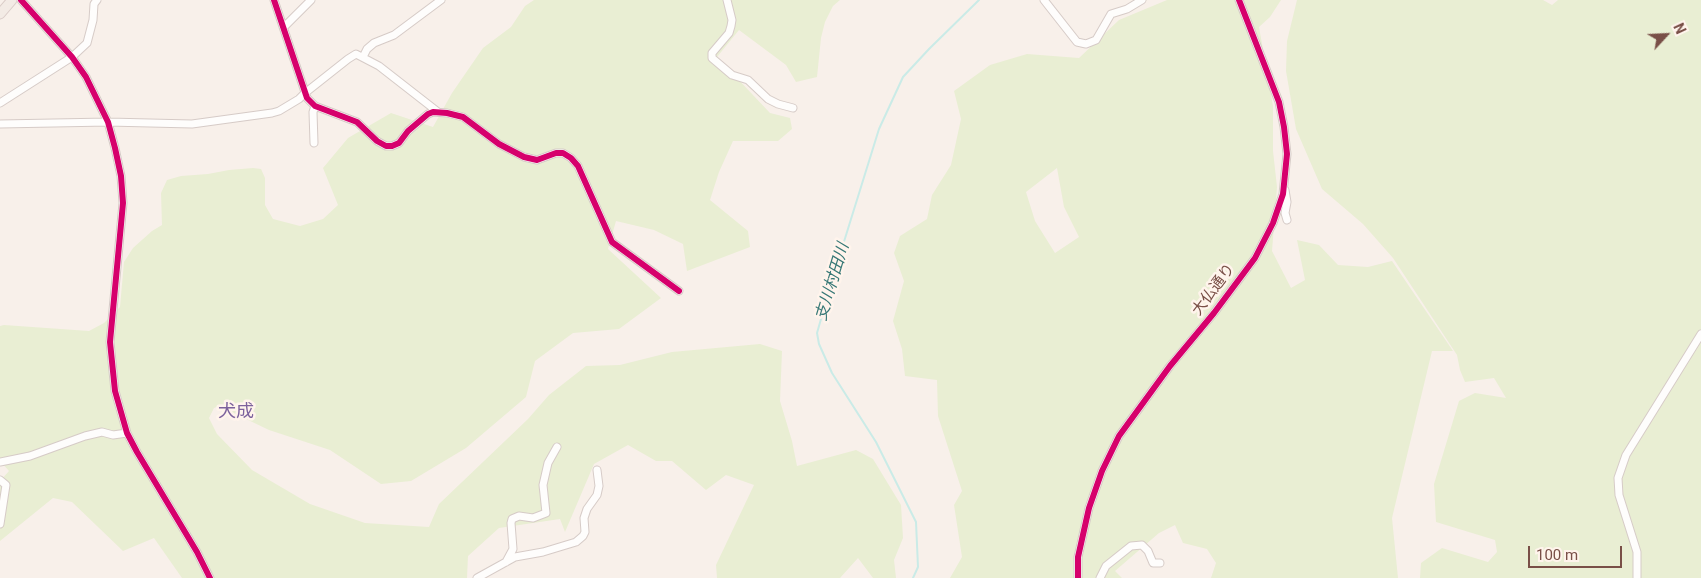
<!DOCTYPE html>
<html>
<head>
<meta charset="utf-8">
<style>
	body { margin:0 }
	#map { position:relative; width:1701px; height:578px; overflow:hidden; background:#f8f0ea; font-family:Roboto,sans-serif }
	canvas { display:block }
	.north { position:absolute; left:1641px; top:10px; width:50px; height:50px; -webkit-text-stroke:4px #fff4ec; paint-order:stroke; rotate:65deg; font-size:14px; font-weight:700; line-height:20px; text-align:center; color:#794f47 }
	.north::after { content:''; display:block; margin:auto; width:18px; height:22px; background:#794f47; clip-path:polygon(50% 0,100% 100%,50% 72%,0 100%) }
	.scale { position:absolute; left:1528px; top:546px; width:94px; height:22px; box-sizing:border-box; border:2px solid #794f47; border-top:0; padding-left:6px; font-size:15px; line-height:18px; white-space:nowrap; color:#794f47; -webkit-text-stroke:4px #fff4ec; paint-order:stroke }
</style>
</head>
<body>
<div id="map">
<canvas width="1701" height="578"></canvas>
<div class="north">N</div>
<div class="scale">100 m</div>
</div>
<script>
const g = document.querySelector('canvas').getContext('2d');
g.lineJoin = 'round';
function paint(path, color) {
  g.fillStyle = color;
  g.fill(path, 'evenodd');
}
function shape(rows) {
  const path = new Path2D();
  for (const r of rows) {
    path.moveTo(r[0], r[1]);
    for (let i = 2; i < r.length; i += 2) path.lineTo(r[i], r[i + 1]);
  }
  return path;
}
function trace(path, color, width, dash) {
  g.strokeStyle = color;
  g.lineWidth = width;
  g.lineCap = dash ? 'butt' : 'round';
  g.setLineDash(dash || []);
  g.stroke(path);
}
function label(font, color, halo, rows, align = 'center') {
  g.font = font + ' Roboto,"Noto Sans JP",sans-serif';
  g.lineWidth = 5;
  g.setLineDash([]);
  g.textBaseline = 'middle';
  g.strokeStyle = halo;
  g.fillStyle = color;
  for (const [text, x, y, turn = 0] of rows) {
    g.save();
    g.translate(x, y);
    g.rotate((+turn || 0) * Math.PI / 180);
    g.textAlign = isNaN(turn) ? turn : align;
    if (halo) g.strokeText(text, 0, 0);
    g.fillText(text, 0, 0);
    g.restore();
  }
}
const green = shape([
	[534,0,840,0,833,6,825,22,821,38,817,77,796,82,786,65,739,30,717,57,770,113,790,118,792,129,778,141,733,141,719,172,710,200,748,231,750,247,687,271,683,244,654,230,616,221,608,249,661,298,619,329,573,333,535,361,526,397,466,448,411,481,381,484,330,450,269,430,219,406,214,408,209,418,217,434,252,470,310,504,365,523,429,527,439,504,528,419,549,395,586,366,620,365,672,352,760,344,782,351,780,401,792,441,797,466,856,450,873,459,901,505,903,538,894,560,896,578,873,578,858,558,840,578,717,578,716,565,754,485,726,475,706,490,672,461,656,461,628,445,594,464,565,532,560,519,499,528,468,556,467,578,182,578,154,538,123,551,72,502,53,498,0,541,0,481,9,471,0,461,0,326,4,325,89,331,104,323,120,307,124,262,133,248,152,231,162,225,161,193,167,180,181,176,208,174,229,170,253,168,261,169,265,178,265,205,273,219,300,226,323,219,338,205,323,168,348,138,391,113,433,127,452,93,483,48,511,27,525,6],
	[1167,0,1281,0,1270,17,1259,27,1273,106,1273,151,1277,187,1272,251,1291,288,1305,280,1297,240,1319,245,1338,265,1368,267,1392,261,1453,351,1432,351,1392,518,1398,578,1211,578,1216,563,1207,549,1183,543,1175,525,1159,533,1115,571,1122,578,950,578,962,557,954,505,962,491,938,416,937,380,905,376,902,349,893,321,904,281,894,253,900,236,927,219,932,195,951,165,961,119,954,91,990,65,1027,54,1079,58,1119,20],
	[1057,168,1064,207,1079,237,1055,253,1035,221,1026,192],
	[1297,0,1543,0,1552,5,1558,0,1701,0,1701,578,1420,578,1421,563,1442,548,1488,562,1497,552,1495,540,1436,522,1434,484,1459,401,1475,393,1506,398,1494,378,1465,382,1460,370,1457,355,1393,258,1363,224,1322,189,1296,129,1286,71,1287,41]
]);
const stream = shape([
	[913,578,918,567,916,522,876,442,832,373,819,344,817,333,833,277,879,129,903,77,929,49,979,0]
]);
const minor = shape([
	[21,0,72,57,86,77,108,122,115,148,121,176,123,203,110,342,115,391,127,433,137,452,197,552,210,578],
	[274,0,307,98,315,106,357,122,377,141,386,146,392,146,399,143,408,131,428,114,433,112,447,113,463,117,499,144,524,157,537,160,556,153,563,153,571,158,578,166,612,242,679,291],
	[727,0,732,20,731,26,729,33,712,53,712,58,732,75,748,80,768,99,778,104,793,108],
	[1044,0,1077,42,1086,44,1096,40,1111,14,1127,9,1142,0],
	[284,27,311,0],
	[363,57,367,49,374,43,394,35,441,0],
	[0,103,72,57,87,43,93,20,94,4,97,0],
	[0,124,108,122,192,124,272,113,279,111,299,99,305,93,348,59,356,54,379,66,438,112],
	[314,143,313,112,315,106],
	[1285,190,1287,202,1285,213,1287,220],
	[0,462,30,456,85,436,102,432,113,435,127,433],
	[0,480,6,485,0,524],
	[506,562,513,549,511,523,512,519,519,516,533,518,546,513,543,485,548,463,557,447],
	[477,578,515,557,543,552,576,542,583,536,585,532,584,518,587,509,597,495,599,486,597,470],
	[1078,578,1078,557,1089,508,1102,471,1119,436,1170,366,1214,313,1255,258,1273,223,1283,194,1287,154,1284,127,1279,102,1239,0],
	[1100,578,1106,566,1131,546,1142,545,1148,551,1153,563,1160,563],
	[1637,578,1637,552,1619,495,1618,478,1626,455,1701,334]
]);
const major = shape([
	[0,14,12,0]
]);
const cycleway = shape([
	[21,0,72,57,86,77,108,122,115,148,121,176,123,203,110,342,115,391,127,433,137,452,197,552,210,578],
	[274,0,307,98,315,106,357,122,377,141,386,146,392,146,399,143,408,131,428,114,433,112,447,113,463,117,499,144,524,157,537,160,556,153,563,153,571,158,578,166,612,242,679,291],
	[1078,578,1078,557,1089,508,1102,471,1119,436,1170,366,1214,313,1255,258,1273,223,1283,194,1287,154,1284,127,1279,102,1239,0]
]);
const streetNames = [
	["大仏通り",1214,290,-53]
];
const waterNames = [
	["支川村田川",833,282,-73]
];
const quarterNames = [
	["犬成",236,412]
];
paint(green, '#e9eed3');
trace(stream, '#caebe7', 2);
trace(minor, '#d6cbc7', 9);
trace(major, '#daccc8', 11);
trace(minor, '#fefdfc', 7);
trace(major, '#f3ebe5', 9);
trace(cycleway, '#d6006c', 6);
label('15px', '#794f47', '#fff4ec', streetNames);
label('italic 16px', '#377876', '#fff4ec', waterNames);
label('18px', '#7d629d', '#fff4ec', quarterNames);
</script>
</body>
</html>
